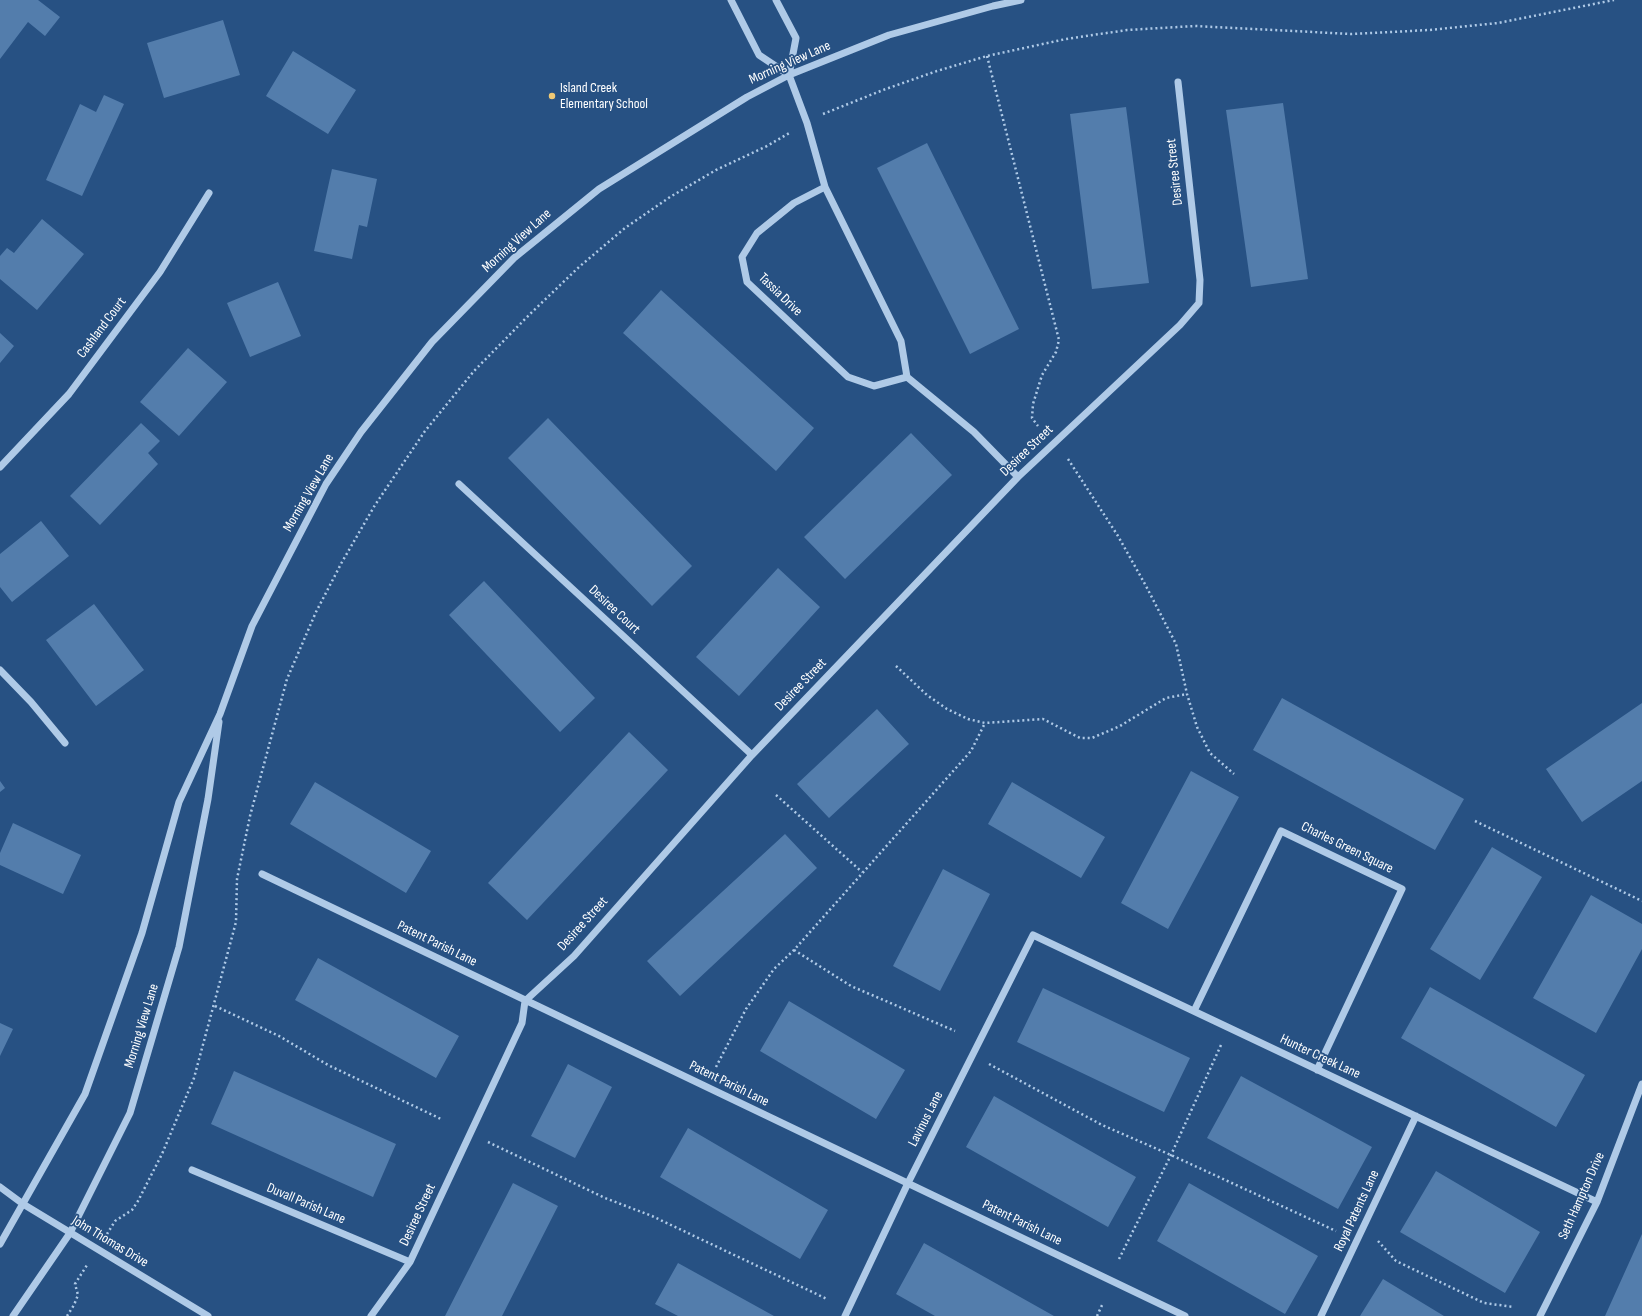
<!DOCTYPE html>
<html>
<head>
<meta charset="utf-8">
<style>
	body { margin:0 }
	canvas { display:block; background:#275183 }
</style>
</head>
<body>
<canvas width="1642" height="1316"></canvas>
<script>
const g = document.querySelector('canvas').getContext('2d');
g.lineJoin = 'round';
function paint(path, color) {
  g.fillStyle = color;
  g.fill(path, 'evenodd');
}
function shape(rows) {
  const path = new Path2D();
  for (const r of rows) {
    path.moveTo(r[0], r[1]);
    for (let i = 2; i < r.length; i += 2) path.lineTo(r[i], r[i + 1]);
  }
  return path;
}
function trace(path, color, width, dash) {
  g.strokeStyle = color;
  g.lineWidth = width;
  g.lineCap = dash ? 'butt' : 'round';
  g.setLineDash(dash || []);
  g.stroke(path);
}
function label(font, color, halo, rows, align = 'center') {
  g.font = font + ' "Sofia Sans Condensed",sans-serif';
  g.lineWidth = 3.5;
  g.setLineDash([]);
  g.textBaseline = 'middle';
  g.strokeStyle = halo;
  g.fillStyle = color;
  for (const [text, x, y, turn = 0] of rows) {
    g.save();
    g.translate(x, y);
    g.rotate((+turn || 0) * Math.PI / 180);
    g.textAlign = isNaN(turn) ? turn : align;
    if (halo) g.strokeText(text, 0, 0);
    g.fillText(text, 0, 0);
    g.restore();
  }
}
const building = shape([
	[0,0,38,0,60,17,45,36,28,22,0,59],
	[223,20,240,75,164,98,147,43],
	[293,51,356,90,328,134,266,96],
	[104,95,124,104,82,196,46,180,80,104,96,112],
	[1283,103,1308,279,1251,287,1226,110],
	[1126,107,1149,283,1092,289,1070,114],
	[927,143,1019,329,970,354,877,168],
	[332,169,377,179,367,227,359,225,352,259,314,251],
	[42,219,84,254,37,310,0,279,0,256,7,248,14,253],
	[278,282,301,336,250,357,227,303],
	[661,290,814,428,776,471,623,333],
	[0,333,14,346,0,363],
	[188,348,227,382,179,436,140,402],
	[548,418,692,566,652,606,508,458],
	[141,423,160,441,148,453,158,464,100,525,70,496],
	[911,433,952,475,845,579,804,537],
	[41,521,69,556,12,602,0,587,0,554],
	[778,568,820,607,739,696,696,657],
	[484,581,595,698,560,732,449,615],
	[94,604,144,670,96,706,46,640],
	[1282,698,1464,799,1435,850,1253,750],
	[1642,703,1642,781,1582,822,1546,769],
	[877,709,909,744,829,818,797,784],
	[629,732,668,770,527,920,488,883],
	[1191,771,1239,797,1168,929,1121,903],
	[0,781,5,788,0,792],
	[315,782,431,851,406,893,290,824],
	[1012,782,1105,837,1081,878,988,824],
	[13,823,81,855,63,894,0,865,0,853],
	[785,834,817,868,680,996,647,961],
	[1492,847,1542,877,1480,980,1430,949],
	[943,869,990,894,940,991,893,966],
	[1591,895,1642,924,1642,949,1596,1033,1533,998],
	[318,958,459,1036,436,1078,295,1000],
	[1430,987,1585,1075,1556,1127,1401,1038],
	[1043,988,1190,1058,1164,1112,1017,1042],
	[789,1001,905,1070,876,1119,760,1051],
	[0,1023,13,1029,0,1056],
	[568,1064,612,1087,575,1158,531,1136],
	[234,1071,396,1144,373,1197,211,1124],
	[1241,1076,1372,1147,1338,1209,1207,1138],
	[994,1096,1136,1177,1108,1227,966,1147],
	[688,1128,828,1210,800,1259,660,1177],
	[1436,1171,1540,1232,1505,1293,1400,1232],
	[513,1183,558,1206,502,1316,445,1316],
	[1189,1183,1318,1256,1285,1314,1157,1241],
	[1642,1234,1642,1316,1605,1316],
	[924,1243,1054,1316,935,1316,896,1294],
	[678,1263,774,1316,678,1316,655,1304],
	[1383,1279,1444,1316,1360,1316]
]);
const path = shape([
	[987,56,1059,340,1056,352,1042,375,1033,404,1032,418,1038,426],
	[823,114,883,90,937,71,987,56,1066,39,1127,30,1195,26,1352,34,1429,30,1498,23,1614,0],
	[1068,459,1118,536,1146,586,1176,644,1187,694,1197,727,1210,753,1234,774],
	[896,666,927,695,947,709,968,719,985,723,1043,719,1080,738,1092,738,1120,726,1166,698,1187,694],
	[776,795,862,872],
	[1475,821,1642,901],
	[794,950,851,986,955,1031],
	[215,1006,279,1036,328,1065,441,1119],
	[989,1064,1102,1125,1171,1155,1336,1231],
	[716,1067,746,1009,774,969,794,950,971,751,985,723],
	[488,1142,605,1198,652,1216,827,1299],
	[107,1234,115,1221,132,1210,138,1201,162,1154,194,1078,236,922,237,879,250,816,287,679,316,612,342,562,375,505,425,431,474,371,530,314,579,267,625,228,670,197,716,170,767,146,791,132],
	[1378,1241,1396,1261,1484,1303,1514,1307],
	[1119,1259,1171,1155,1221,1045],
	[67,1316,74,1305,78,1295,75,1284,87,1265],
	[1097,1316,1103,1303]
]);
const minor = shape([
	[731,0,759,55,789,75],
	[776,0,796,38,789,75],
	[789,75,807,123,825,187,901,341,907,377],
	[825,187,794,203,757,233,742,257,747,282,848,377,874,386,907,377,974,432,1018,477],
	[0,467,69,394,160,272,209,193],
	[459,484,752,755],
	[0,670,31,702,65,743],
	[262,874,1185,1316],
	[1194,1011,1281,831,1402,889,1317,1070],
	[192,1170,410,1262],
	[0,1187,23,1204,208,1316],
	[0,1244,85,1094,142,933,179,802,220,714,252,626,326,484,361,432,432,342,514,258,599,189,747,97,789,75,889,35,993,6,1021,0],
	[13,1316,70,1233,130,1113,179,947,208,799,219,722],
	[371,1316,410,1262,522,1023,525,1001,574,956,752,755,1018,477,1180,325,1199,303,1200,280,1178,82],
	[845,1316,908,1183,1033,935,1597,1202],
	[1321,1316,1416,1116],
	[1540,1316,1597,1202,1642,1084]
]);
const markers = [
	[552,96,4,"#efc975"]
];
const streetNames = [
	["Morning View Lane",790,63,-24],
	["Desiree Street",1175,172,-96],
	["Morning View Lane",517,241,-42],
	["Tassia Drive",780,295,44],
	["Cashland Court",102,328,-53],
	["Desiree Street",1027,451,-44],
	["Morning View Lane",309,493,-60],
	["Desiree Court",614,610,43],
	["Desiree Street",801,685,-46],
	["Charles Green Square",1347,848,26],
	["Desiree Street",583,924,-48],
	["Patent Parish Lane",437,944,26],
	["Morning View Lane",142,1026,-73],
	["Hunter Creek Lane",1320,1057,25],
	["Patent Parish Lane",729,1084,26],
	["Lavinus Lane",926,1119,-63],
	["Seth Hampton Drive",1582,1196,-66],
	["Duvall Parish Lane",306,1204,23],
	["Royal Patents Lane",1357,1211,-65],
	["Desiree Street",418,1215,-65],
	["Patent Parish Lane",1022,1223,26],
	["John Thomas Drive",110,1242,31]
];
const poiNames = [
	["Island Creek",560,88],
	["Elementary School",560,104]
];
paint(building, '#537dac');
trace(path, '#afcae7', 2.5, [2, 3]);
trace(minor, '#afcae7', 7);
for (const [x, y, r, color] of markers) {
  const dot = new Path2D();
  dot.arc(x, y, r, 0, 2 * Math.PI);
  g.fillStyle = color;
  g.fill(dot);
  trace(dot, '#275183', 1.5);
}
label('14px', '#fff', '#275183', streetNames);
label('14px', '#fff', '#275183', poiNames, 'left');
</script>
</body>
</html>
